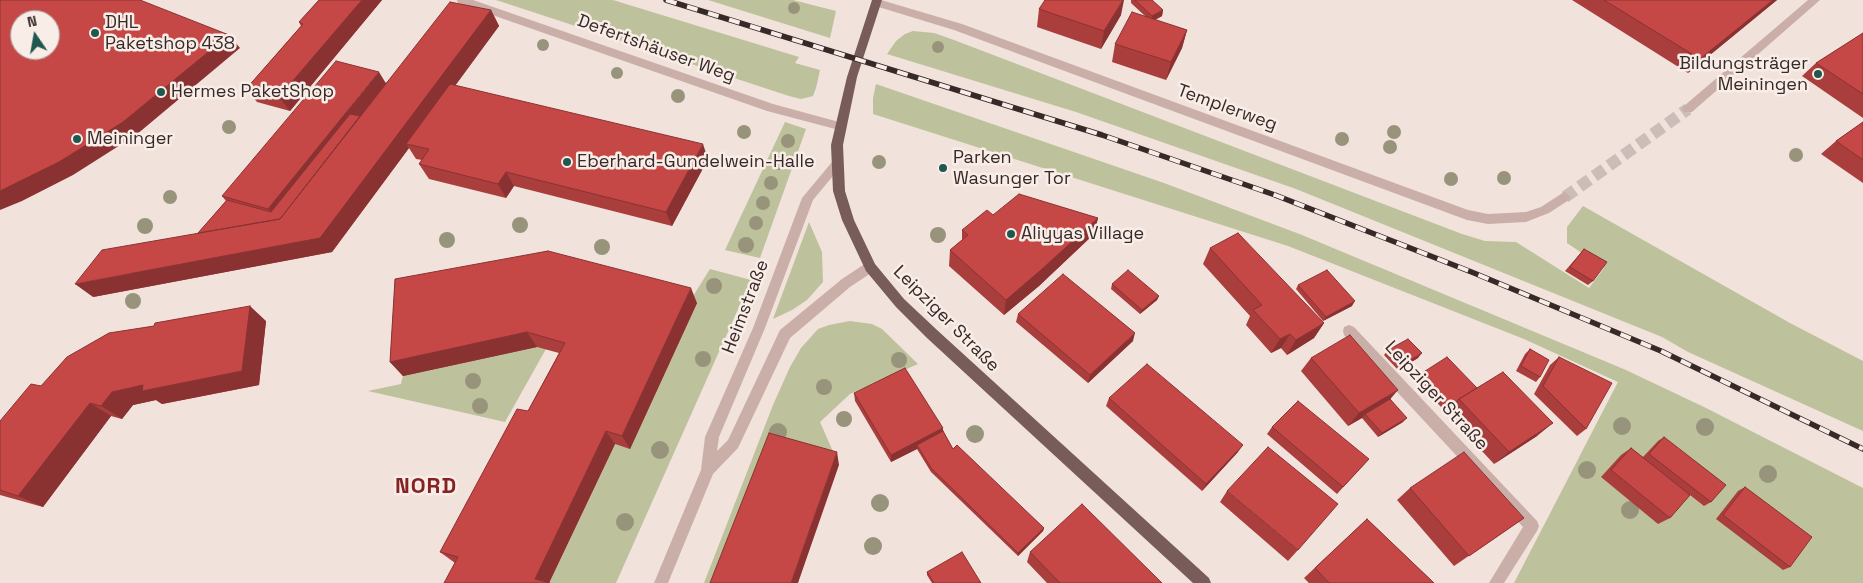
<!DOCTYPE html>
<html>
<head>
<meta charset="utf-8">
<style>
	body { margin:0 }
	#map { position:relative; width:1863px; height:583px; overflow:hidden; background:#f2e2dc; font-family:"Space Grotesk",sans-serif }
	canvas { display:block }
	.north { position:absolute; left:10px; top:10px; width:50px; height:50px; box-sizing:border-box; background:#f9ede8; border:1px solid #ab9f9b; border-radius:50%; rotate:348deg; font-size:14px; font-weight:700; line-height:20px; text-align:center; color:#362928 }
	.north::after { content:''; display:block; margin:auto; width:18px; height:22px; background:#1e584e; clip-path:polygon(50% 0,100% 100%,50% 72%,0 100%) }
</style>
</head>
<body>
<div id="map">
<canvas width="1863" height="583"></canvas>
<div class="north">N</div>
</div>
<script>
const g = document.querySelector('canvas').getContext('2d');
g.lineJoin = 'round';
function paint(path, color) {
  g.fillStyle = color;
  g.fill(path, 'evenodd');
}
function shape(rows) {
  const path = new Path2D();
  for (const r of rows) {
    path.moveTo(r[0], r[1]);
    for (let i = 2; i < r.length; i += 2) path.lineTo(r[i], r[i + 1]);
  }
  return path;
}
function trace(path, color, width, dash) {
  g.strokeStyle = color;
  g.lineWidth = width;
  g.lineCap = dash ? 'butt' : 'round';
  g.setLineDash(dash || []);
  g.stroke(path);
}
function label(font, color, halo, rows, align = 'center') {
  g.font = font + ' "Space Grotesk",sans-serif';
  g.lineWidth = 5;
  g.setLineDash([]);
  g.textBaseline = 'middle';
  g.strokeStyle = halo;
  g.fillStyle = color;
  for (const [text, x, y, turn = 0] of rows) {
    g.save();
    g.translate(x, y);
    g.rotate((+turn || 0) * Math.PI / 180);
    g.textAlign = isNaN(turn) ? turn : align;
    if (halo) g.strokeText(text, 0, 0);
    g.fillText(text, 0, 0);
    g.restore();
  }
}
const green = shape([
	[496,0,613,0,799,57,795,63,820,70,816,88,813,96,801,99,789,96],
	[708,0,793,0,836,11,830,38],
	[913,31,934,33,954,40,1462,234,1485,241,1516,242,1589,288,1604,268,1567,243,1567,227,1583,206,1790,323,1863,361,1863,431,1688,352,1662,337,1296,189,1076,112,887,54,896,41,905,34],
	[876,84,1164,183,1302,235,1626,370,1706,408,1863,488,1863,583,1514,583,1618,382,1524,339,1288,246,873,114,873,98],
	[785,122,806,129,760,258,725,250],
	[809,222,822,252,823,282,807,300,792,310,773,319],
	[710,269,751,280,616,583,549,583,615,444,630,448,696,303,690,301],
	[850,321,872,324,882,329,918,364,850,394,820,422,839,465,773,445,720,583,704,583,773,405,790,367,801,348,818,329,829,325],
	[537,347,546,349,505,422,368,391,401,384,403,375]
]);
const minorTunnel = shape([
	[1565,197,1688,109]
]);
const minor = shape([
	[457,0,473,0,773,104,839,122,845,126,839,130,767,111,458,3,457,0],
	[872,0,881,0,962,24,1468,210,1488,214,1526,212,1541,207,1561,194,1565,192,1571,197,1569,200,1549,213,1526,222,1488,224,1467,220,954,30,872,5,872,0],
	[1808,0,1820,0,1692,112,1684,112,1682,109,1684,106,1808,0],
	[836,160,842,165,813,200,765,328,719,437,717,451,728,440,780,330,842,279,866,263,870,262,874,263,876,267,874,271,850,287,790,338,738,448,713,474,668,583,654,583,701,470,705,437,753,328,802,198,832,162,836,160],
	[1349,325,1354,327,1537,521,1539,526,1537,531,1504,583,1489,583,1523,527,1344,335,1343,331,1344,327,1349,325]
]);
const major = shape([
	[872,0,882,0,857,77,843,145,845,191,854,220,875,264,904,299,937,330,1209,578,1211,583,1193,583,927,338,896,307,866,271,842,220,833,191,831,145,847,77,872,0]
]);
const rail = shape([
	[666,0,1102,135,1275,195,1474,273,1661,351,1863,449]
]);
const trees = [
	[794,8,6],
	[543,45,6],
	[938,47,6],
	[617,73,6],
	[678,96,7],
	[229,127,7],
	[744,132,7],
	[1394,132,7],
	[1342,139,7],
	[788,141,7],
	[1390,147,7],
	[1796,155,7],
	[879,162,7],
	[778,163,7],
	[1504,178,7],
	[1451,179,7],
	[771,183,7],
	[170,197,7],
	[763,203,7],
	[756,223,7],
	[520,225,8],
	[145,226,8],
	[938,235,8],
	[447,240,8],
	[746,245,8],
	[602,247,8],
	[714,286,8],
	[133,301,8],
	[703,359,8],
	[899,360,8],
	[473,381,8],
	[824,387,8],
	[480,406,8],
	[844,419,8],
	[1622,426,9],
	[1705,427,9],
	[778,432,9],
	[975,434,9],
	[660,450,9],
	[1587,470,9],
	[1768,474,9],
	[880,503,9],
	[1630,510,9],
	[625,522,9],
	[873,546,9]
];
const wall = shape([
	[319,0,382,0,290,111,257,102,246,89,301,26,299,22],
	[1131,0,1152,0,1163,10,1162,16,1155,20,1187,30,1182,48,1166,80,1112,62,1115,44,1145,16,1131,3],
	[1572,0,1777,0,1688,73],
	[1039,9,1121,15,1101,49,1037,27],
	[491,10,499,26,455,86,708,159,672,226,514,186,506,198,429,179,419,164,422,160,416,159,409,148,332,252,93,297,198,233,226,201,222,196],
	[1863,33,1863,118,1802,76,1816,63],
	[1863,122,1863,183,1821,154,1836,141],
	[993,215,1098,218,1094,234,1039,286,1004,315,949,266,950,250,962,240,962,230],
	[1210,248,1324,323,1314,338,1287,355,1281,348,1271,353,1246,325,1250,316,1203,264],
	[1584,249,1593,281,1588,285,1565,271],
	[395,279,697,303,630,449,615,444,549,583,455,563,440,552,528,411,559,353,537,347,403,376,390,362],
	[1112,284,1159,296,1157,300,1140,314,1111,289],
	[1298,285,1352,306,1323,321,1296,289],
	[1018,314,1133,341,1088,383,1016,322],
	[266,321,259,385,162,404,156,400,133,405,122,419,111,416,43,507,0,495,0,421,41,386],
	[1530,349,1540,377,1536,382,1516,371,1525,354],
	[1388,350,1418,358,1398,370,1384,355],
	[1559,357,1586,429,1577,436,1534,394,1550,365],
	[1311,358,1390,399,1403,422,1378,437,1362,418,1348,426,1301,371],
	[1419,375,1477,388,1537,436,1494,464,1415,379],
	[854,393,943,431,953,449,1044,528,1043,531,1018,556,931,472,917,449,891,462,855,401],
	[1109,398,1238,452,1202,491,1106,406],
	[1272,427,1369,459,1337,494,1267,434],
	[1664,437,1711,502,1704,506,1690,495,1670,518,1658,524,1601,477,1621,455,1631,448,1643,457,1658,441],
	[1745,487,1790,567,1783,570,1716,519,1738,491],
	[1410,488,1524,518,1454,566,1397,500],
	[1227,491,1298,550,1288,561,1220,502],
	[1367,519,1434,583,1309,583,1304,578],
	[1030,552,1162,583,1047,583,1027,562],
	[927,572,981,583,932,583,927,575]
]);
const shadedWall = shape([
	[362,0,382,0,290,111,279,97],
	[1123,0,1124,0,1121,15,1101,49,1104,31],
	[1773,0,1777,0,1688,73,1700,59],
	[491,10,499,26,411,145,406,144,409,148,332,252,93,297,75,284,320,238],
	[1163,10,1162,16,1151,22,1152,16],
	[1187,30,1182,48,1166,80,1171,62],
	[229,35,240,48,136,135,73,175,22,201,0,210,0,191],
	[379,72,387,85,280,221,268,209],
	[703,144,708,159,672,226,666,212],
	[506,172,514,186,506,198,498,184],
	[1098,218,1094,234,1039,286,1004,315,1006,300],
	[691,288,697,303,630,449,622,436],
	[1159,296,1157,300,1140,314,1142,310],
	[1355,301,1352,306,1323,321,1326,317],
	[250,306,266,321,259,385,162,404,156,400,133,405,122,419,101,406,112,392,143,385],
	[1324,323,1314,338,1287,355,1296,340],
	[527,332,537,347,403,376,390,362],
	[1135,333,1133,341,1088,383,1090,375],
	[1290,334,1281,348,1271,353,1280,339],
	[1422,353,1418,358,1398,370,1402,365],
	[1398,390,1387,403,1365,414,1362,418,1348,426,1359,413],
	[90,403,111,416,43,507,18,496],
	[1407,418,1403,422,1378,437,1382,433],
	[1553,423,1537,436,1494,464,1509,452],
	[943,428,943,435,917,445,917,449,891,462,891,455],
	[606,431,615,444,549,583,535,579],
	[1243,445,1238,452,1202,491,1206,484],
	[837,452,839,465,798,583,791,583],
	[1044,528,1043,531,1018,556,1018,553]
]);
const building = shape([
	[0,0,140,0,229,35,123,122,59,162,0,191,0,0],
	[20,20,50,20,50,50,20,50,20,20],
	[319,0,362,0,279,97,246,89,303,24,299,22,319,0],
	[1045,0,1123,0,1104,31,1039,9,1045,0],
	[1135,0,1152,0,1163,10,1152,16,1135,0],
	[1604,0,1773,0,1700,59,1604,0],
	[450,2,491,10,320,238,75,284,102,250,280,219,450,2],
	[1132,12,1187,30,1171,62,1115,44,1132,12],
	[1863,33,1863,94,1816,63,1863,33],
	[336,61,379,72,268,209,222,196,336,61],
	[450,84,703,144,666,212,506,172,498,184,419,164,429,149,406,144,450,84],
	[350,114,360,116,280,219,198,233,227,200,271,212,350,114],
	[1863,122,1863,160,1836,141,1863,122],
	[1019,194,1098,218,1041,270,1006,300,950,250,968,235,962,230,987,210,993,215,1019,194],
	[1238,233,1324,323,1296,340,1290,334,1280,339,1253,310,1262,305,1210,248,1238,233],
	[1584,249,1607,262,1593,281,1570,267,1584,249],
	[548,251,691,288,622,436,606,431,535,579,550,583,444,583,458,557,440,552,517,409,528,411,565,343,527,332,390,362,395,279,548,251],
	[1128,270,1159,296,1142,310,1112,284,1128,270],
	[1327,270,1355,301,1326,317,1298,285,1327,270],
	[1063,274,1135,333,1090,375,1018,314,1063,274],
	[250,306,242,371,142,391,143,385,112,392,101,406,90,403,18,496,0,490,0,421,31,384,41,386,67,357,109,333,154,326,155,323,250,306],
	[1350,335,1398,390,1359,413,1311,358,1350,335],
	[1408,339,1422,353,1402,365,1388,350,1408,339],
	[1530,349,1549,360,1540,377,1521,366,1530,349],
	[1447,357,1477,388,1459,399,1450,408,1419,375,1447,357],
	[1559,357,1612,383,1586,429,1543,386,1559,357],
	[1147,364,1243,445,1206,484,1109,398,1147,364],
	[905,368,943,428,891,455,854,393,905,368],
	[1503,372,1553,423,1509,452,1459,399,1503,372],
	[1390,399,1407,418,1382,433,1365,414,1390,399],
	[1298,401,1369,459,1343,487,1272,427,1298,401],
	[943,431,953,449,957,445,1044,528,1018,553,931,468,917,445,943,431],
	[769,433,837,452,791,583,710,583,769,433],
	[1664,437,1726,485,1711,502,1649,454,1664,437],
	[1268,447,1338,504,1298,550,1227,491,1268,447],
	[1631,448,1690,495,1670,518,1611,470,1631,448],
	[1464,452,1524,518,1469,556,1410,488,1464,452],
	[1745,487,1812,537,1790,567,1723,515,1745,487],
	[1082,504,1162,583,1060,583,1030,552,1082,504],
	[1367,519,1434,583,1329,583,1315,568,1367,519],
	[962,552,981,583,934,583,927,572,962,552]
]);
const markers = [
	[95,33,5,"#1e584e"],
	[1818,74,5,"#1e584e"],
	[161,92,5,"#1e584e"],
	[77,139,5,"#1e584e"],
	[567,162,5,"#1e584e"],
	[943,168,5,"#1e584e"],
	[1011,234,5,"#1e584e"]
];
const poiNames = [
	["DHL",105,23],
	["Paketshop 438",105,44],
	["Bildungsträger",1808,64,"right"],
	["Meiningen",1808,85,"right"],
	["Hermes PaketShop",171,92],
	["Meininger",87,139],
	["Parken",953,158],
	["Wasunger Tor",953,179],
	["Eberhard-Gundelwein-Halle",577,162],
	["Aliyyas Village",1021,234]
];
const streetNames = [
	["Defertshäuser Weg",656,49,20],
	["Templerweg",1227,108,20],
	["Heimstraße",746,307,-69],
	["Leipziger Straße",946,319,45],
	["Leipziger Straße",1436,396,47]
];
const districtNames = [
	["NORD",426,487]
];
paint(green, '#bdc19c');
trace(minorTunnel, '#ccbdb8', 12, [12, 6]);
paint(minor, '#caafa8');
paint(major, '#785c59');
trace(rail, '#362928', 5.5);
trace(rail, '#f9ede8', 4, [11]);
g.fillStyle = '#98947b';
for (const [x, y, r] of trees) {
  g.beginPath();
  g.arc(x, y, r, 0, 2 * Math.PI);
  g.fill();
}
paint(wall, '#a93e3d');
paint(shadedWall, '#8a3232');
paint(building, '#c54847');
trace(building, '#8a3232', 1);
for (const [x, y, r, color] of markers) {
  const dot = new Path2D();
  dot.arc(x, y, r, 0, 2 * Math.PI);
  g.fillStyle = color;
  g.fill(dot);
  trace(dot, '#f9ede8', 2);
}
label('18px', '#362928', '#f9ede8', poiNames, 'left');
label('18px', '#362928', '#f9ede8', streetNames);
g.letterSpacing = '1px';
label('bold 22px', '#852222', '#f9ede8', districtNames);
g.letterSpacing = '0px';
</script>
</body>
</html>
